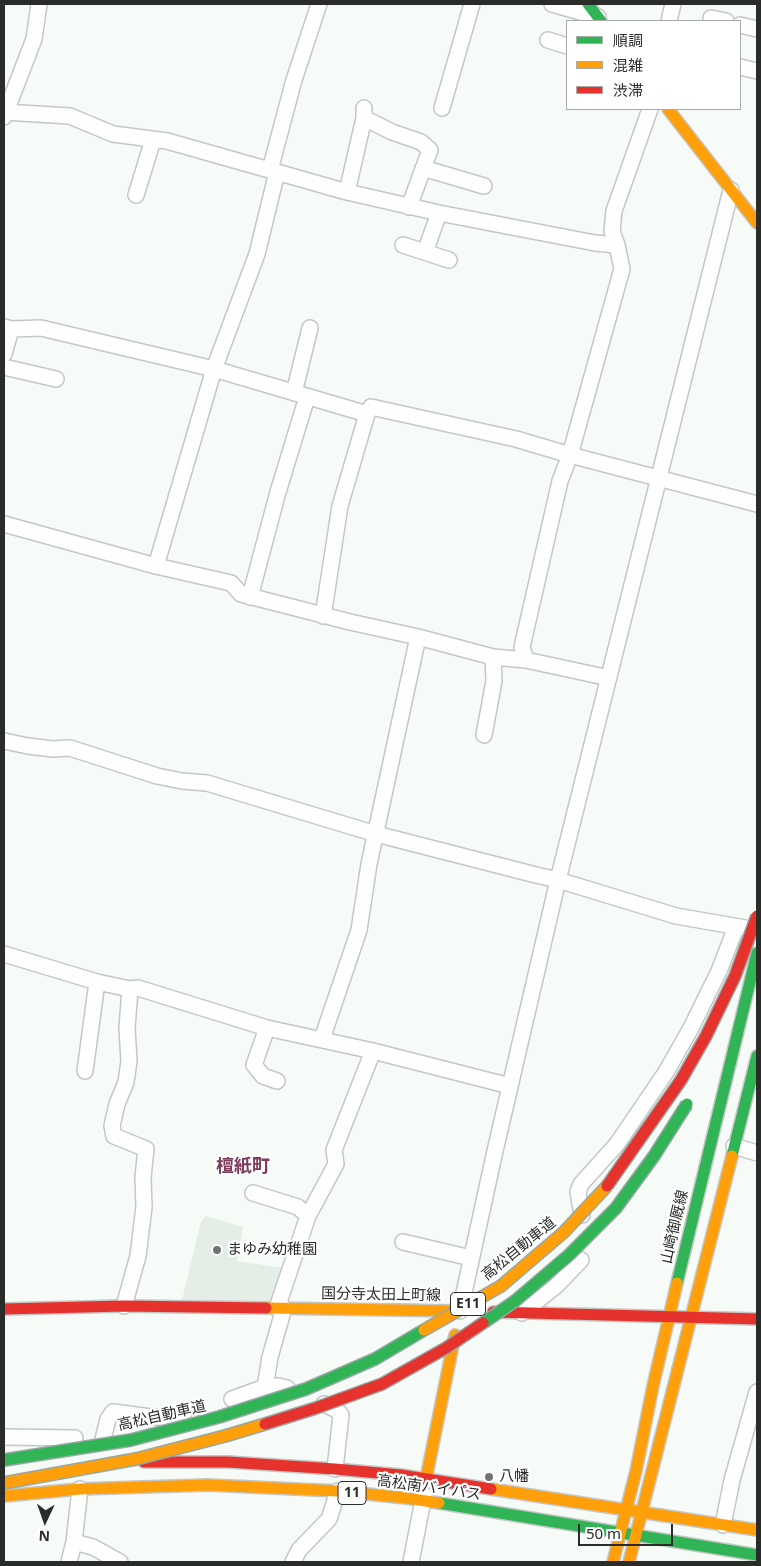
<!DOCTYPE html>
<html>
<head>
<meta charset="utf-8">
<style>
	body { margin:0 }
	#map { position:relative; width:761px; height:1566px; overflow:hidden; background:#f7fbf8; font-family:"Noto Sans","Noto Sans JP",sans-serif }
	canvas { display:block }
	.frame { position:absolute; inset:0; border:5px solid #292c29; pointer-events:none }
	.legend { position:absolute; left:566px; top:20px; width:175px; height:90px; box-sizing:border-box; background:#fff; border:1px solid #a9aba9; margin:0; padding:6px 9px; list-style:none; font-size:15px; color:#292c29 }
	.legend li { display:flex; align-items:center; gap:10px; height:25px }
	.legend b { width:25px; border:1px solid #a9aba9 }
	.north { position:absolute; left:20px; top:1496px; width:50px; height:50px; -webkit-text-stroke:4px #fff; paint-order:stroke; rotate:183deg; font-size:14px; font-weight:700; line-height:20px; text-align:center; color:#292c29 }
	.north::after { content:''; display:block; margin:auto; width:18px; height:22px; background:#292c29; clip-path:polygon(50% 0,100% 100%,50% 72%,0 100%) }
	.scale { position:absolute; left:578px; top:1524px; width:95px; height:22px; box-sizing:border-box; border:2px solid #292c29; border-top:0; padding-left:6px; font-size:15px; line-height:18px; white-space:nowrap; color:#292c29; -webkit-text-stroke:4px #fff; paint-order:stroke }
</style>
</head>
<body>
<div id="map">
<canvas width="761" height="1566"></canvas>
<div class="frame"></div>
<ul class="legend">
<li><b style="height:6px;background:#30b455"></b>順調</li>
<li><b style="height:6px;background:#ff9f0a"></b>混雑</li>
<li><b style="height:6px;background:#e5322d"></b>渋滞</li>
</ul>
<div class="north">N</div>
<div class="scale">50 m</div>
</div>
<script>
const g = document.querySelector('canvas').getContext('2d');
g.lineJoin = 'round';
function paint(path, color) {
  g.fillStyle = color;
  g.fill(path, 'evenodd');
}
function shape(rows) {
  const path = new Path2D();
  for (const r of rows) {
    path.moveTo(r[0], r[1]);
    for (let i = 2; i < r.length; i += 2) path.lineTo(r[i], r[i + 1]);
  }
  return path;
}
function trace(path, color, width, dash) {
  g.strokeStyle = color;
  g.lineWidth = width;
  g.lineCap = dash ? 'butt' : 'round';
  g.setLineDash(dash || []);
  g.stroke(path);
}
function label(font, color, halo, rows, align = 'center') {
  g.font = font + ' "Noto Sans","Noto Sans JP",sans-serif';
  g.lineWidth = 4.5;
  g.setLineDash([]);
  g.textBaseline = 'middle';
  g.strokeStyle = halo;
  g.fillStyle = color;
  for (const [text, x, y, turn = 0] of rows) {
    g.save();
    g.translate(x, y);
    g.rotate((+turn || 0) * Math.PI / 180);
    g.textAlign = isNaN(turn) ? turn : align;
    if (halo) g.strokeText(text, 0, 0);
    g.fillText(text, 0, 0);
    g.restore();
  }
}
const built = shape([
	[206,1216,243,1227,237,1261,284,1268,275,1303,182,1300,201,1221]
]);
const street = shape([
	[552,4,598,17],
	[711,18,726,21],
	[669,21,673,4],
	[740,25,757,29],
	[548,40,567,46],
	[740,67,757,71],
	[442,108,472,4],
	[4,112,70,116,113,134,167,141,347,192,439,213,595,243,617,245],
	[4,117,34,39,39,4],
	[364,118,392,132,421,142,430,150,409,207],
	[423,168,484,186],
	[270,170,294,80,319,4],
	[347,192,364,118,364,108],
	[136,195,153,140],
	[403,245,449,260],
	[425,252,439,213],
	[4,327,11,329,41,328,214,369,367,414,371,407,516,439,570,455,757,504],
	[4,354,11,329],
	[4,367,56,379],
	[294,393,310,328],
	[4,524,156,566,231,583,241,594,350,622,418,637,493,657,526,660,609,678],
	[156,566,214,369,257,254,277,172],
	[250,597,278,492,307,397],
	[323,616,340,506,367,414],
	[526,660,522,647,560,481,570,455,622,269,617,245,612,231,614,211,650,109],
	[484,735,494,681,493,657],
	[4,741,28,746,53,749,70,748,157,776,182,781,207,783,376,834,536,875,558,880,676,916,757,930],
	[4,954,97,982,130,989,138,988,267,1028,373,1051,510,1086],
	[267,1028,254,1065,263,1076,277,1081],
	[322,1039,359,930,369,864,418,637],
	[85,1071,97,982],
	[734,1146,757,1153],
	[253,1193,298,1207,308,1216],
	[582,1215,578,1192,581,1184,617,1144,666,1072,691,1028,719,971,736,927],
	[403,1242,471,1258],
	[124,1306,138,1256,144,1207,143,1177,146,1149,114,1136,112,1126,117,1104,126,1082,129,1061,127,1028,130,989],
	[277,1308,308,1216,336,1164,334,1150,373,1051],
	[460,1311,495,1151,558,880,731,190],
	[522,1313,556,1286,581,1260],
	[265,1387,270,1357,284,1308],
	[232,1399,265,1387,278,1386,287,1388],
	[324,1404,337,1410,341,1415,335,1469],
	[4,1437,75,1438],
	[103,1439,108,1419,113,1412,151,1417,170,1417,184,1413],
	[723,1525,732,1480,757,1392],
	[74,1542,93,1547,120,1562],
	[69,1562,74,1542,80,1489],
	[293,1562,299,1550,329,1519,338,1491],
	[411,1562,424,1495]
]);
const fast = shape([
	[588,4,601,21],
	[732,1156,757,1056],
	[677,1283,757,953],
	[439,1503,757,1555]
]);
const slow = shape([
	[668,109,757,223],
	[266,1308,460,1311],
	[426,1479,455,1335],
	[491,1489,757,1530],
	[4,1496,80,1489,208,1485,338,1491,406,1498,439,1503],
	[613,1562,636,1471,653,1386,677,1283],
	[629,1562,732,1156]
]);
const jam = shape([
	[4,1309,124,1306,266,1308],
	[493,1312,757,1319],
	[144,1462,228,1462,335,1469,401,1475,491,1489]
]);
const fastBridge = shape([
	[483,1323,515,1301,569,1255,616,1208,654,1156,687,1104],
	[4,1460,131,1440,219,1417,306,1389,375,1359,424,1330]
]);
const slowBridge = shape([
	[424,1330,501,1286,564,1232,607,1186],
	[4,1483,136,1459,225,1436,265,1424]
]);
const jamBridge = shape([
	[607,1186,681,1080,706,1036,735,976,757,916],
	[265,1424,316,1408,382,1384,446,1348,483,1323]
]);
const markers = [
	[217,1250,5,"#717471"],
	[489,1477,5,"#717471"]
];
const shields = [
	[468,1304,35],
	[352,1493,28]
];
const shieldNames = [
	["E11",468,1304],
	["11",352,1493]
];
const streetNames = [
	["山崎御厩線",675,1227,-77],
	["高松自動車道",519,1249,-39],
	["国分寺太田上町線",381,1295,1],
	["高松自動車道",162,1416,-13],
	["高松南バイパス",429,1488,8]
];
const poiNames = [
	["まゆみ幼稚園",227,1250],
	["八幡",499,1477]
];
const quarterNames = [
	["檀紙町",243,1167]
];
paint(built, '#e4eee7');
trace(street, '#c4c7c5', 18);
trace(fast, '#c4c7c5', 14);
trace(slow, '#c4c7c5', 14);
trace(jam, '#c4c7c5', 14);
trace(street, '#fefefe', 15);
trace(fast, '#30b455', 11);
trace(slow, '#ff9f0a', 11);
trace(jam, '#e5322d', 11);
trace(fastBridge, '#96a7a4', 14, []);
trace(slowBridge, '#96a7a4', 14, []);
trace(jamBridge, '#96a7a4', 14, []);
trace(fastBridge, '#30b455', 11);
trace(slowBridge, '#ff9f0a', 11);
trace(jamBridge, '#e5322d', 11);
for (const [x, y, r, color] of markers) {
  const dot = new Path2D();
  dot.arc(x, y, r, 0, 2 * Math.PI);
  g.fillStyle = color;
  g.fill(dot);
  trace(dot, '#fff', 2);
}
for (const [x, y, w] of shields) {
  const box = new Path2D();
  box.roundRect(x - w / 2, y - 11.5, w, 23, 4);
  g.fillStyle = '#fff';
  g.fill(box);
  trace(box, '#292c29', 1);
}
label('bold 14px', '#292c29', null, shieldNames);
label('15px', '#292c29', '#fff', streetNames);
label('15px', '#292c29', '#fff', poiNames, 'left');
label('bold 18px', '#7e3c5c', '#fff', quarterNames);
</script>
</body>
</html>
